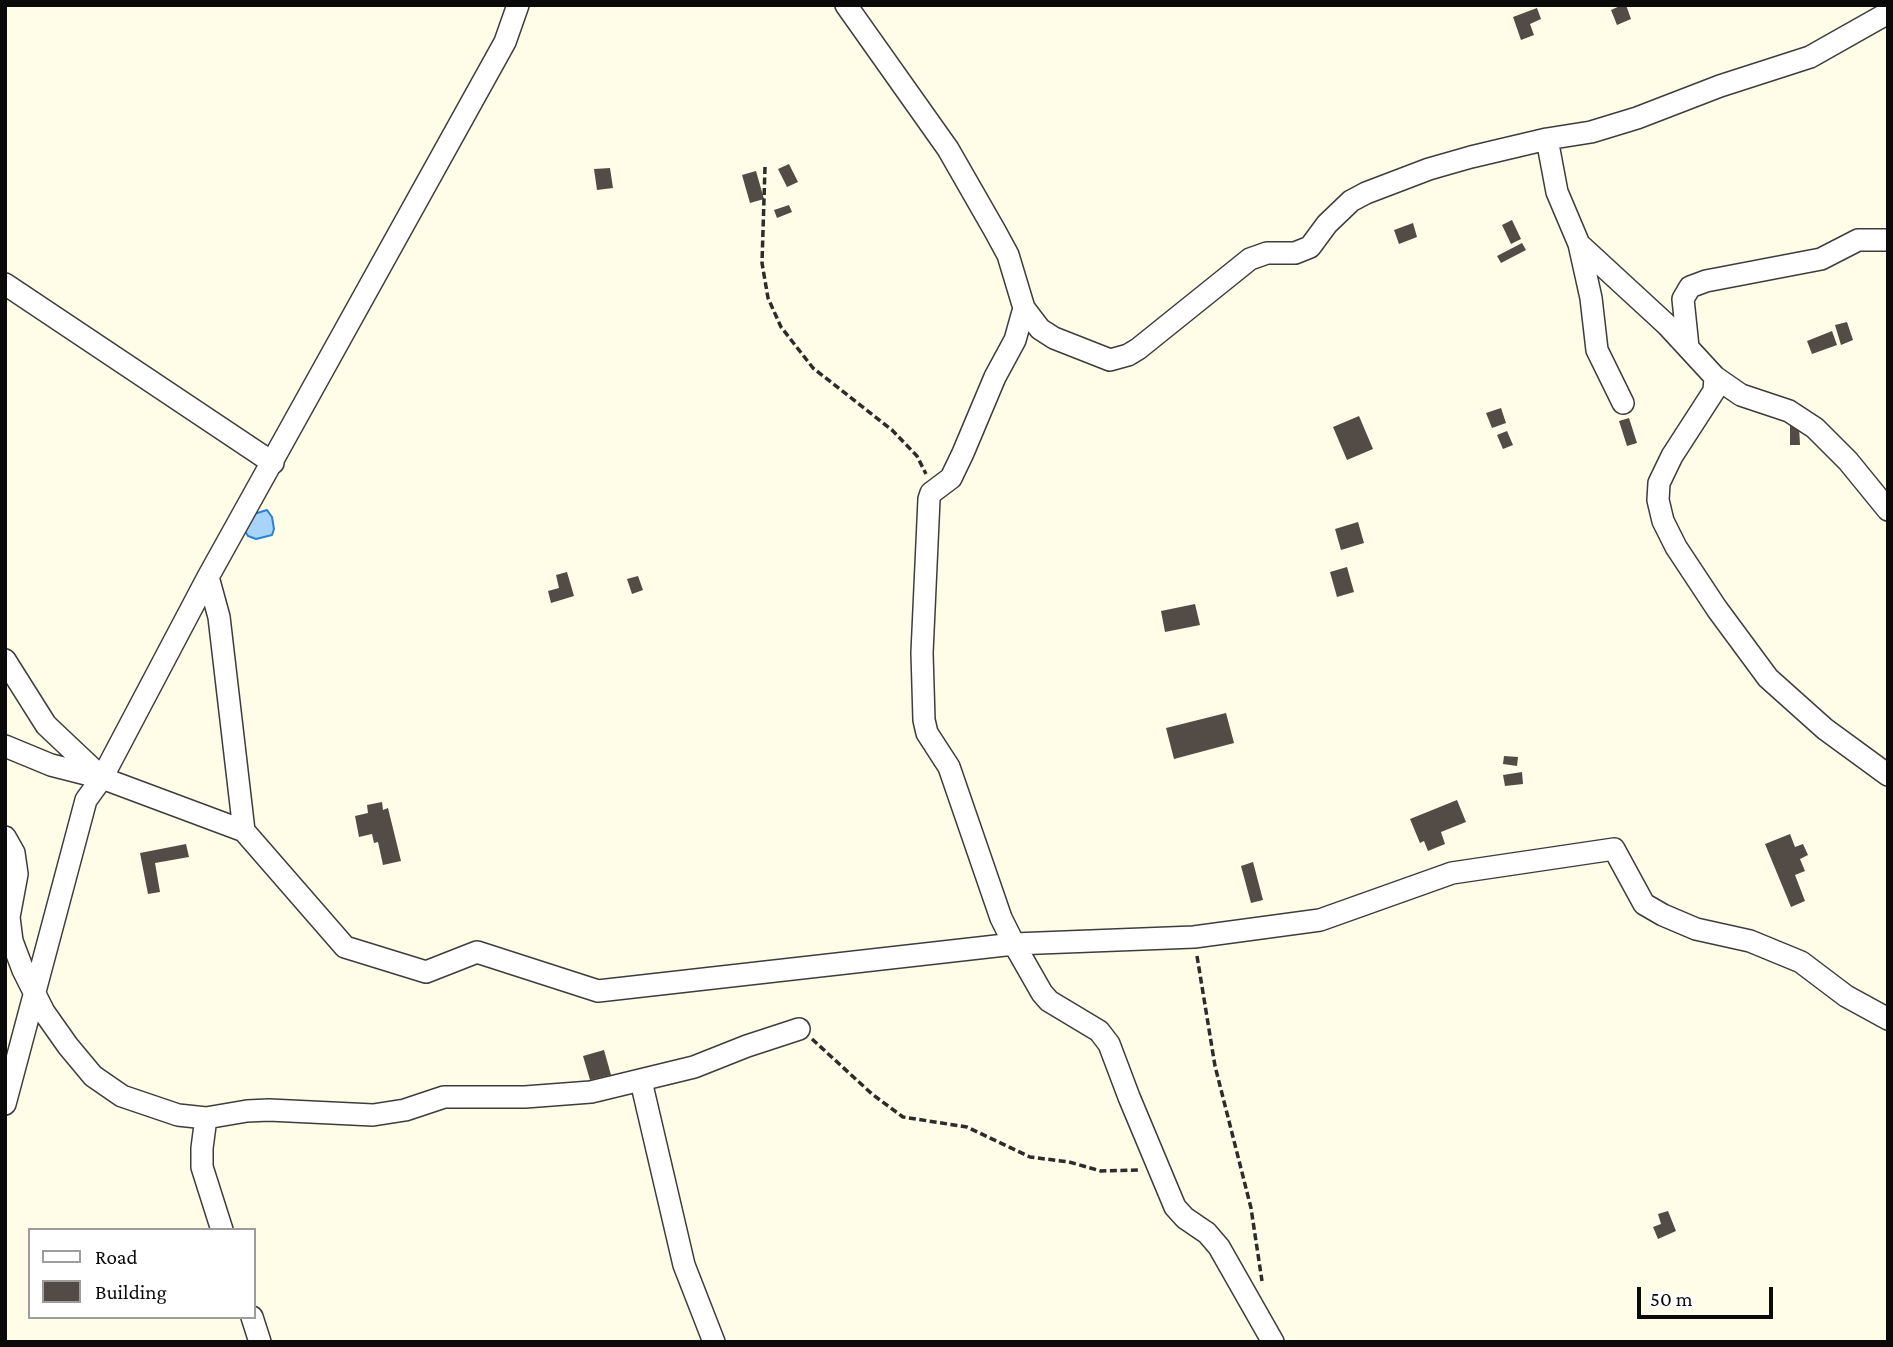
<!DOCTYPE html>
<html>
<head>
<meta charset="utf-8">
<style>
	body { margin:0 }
	#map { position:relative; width:1893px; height:1347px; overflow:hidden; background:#fffce7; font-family:"Crimson Pro",serif }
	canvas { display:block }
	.frame { position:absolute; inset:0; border:7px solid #0a0a0a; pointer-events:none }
	.legend { position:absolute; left:28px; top:1228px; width:228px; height:91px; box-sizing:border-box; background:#fff; border:2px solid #9d9d9d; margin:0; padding:9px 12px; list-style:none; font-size:21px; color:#0a0a0a }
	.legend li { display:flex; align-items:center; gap:14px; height:35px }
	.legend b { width:35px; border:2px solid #9d9d9d }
	.scale { position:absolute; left:1637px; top:1287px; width:136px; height:32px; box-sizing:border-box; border:4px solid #0a0a0a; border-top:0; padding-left:9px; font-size:21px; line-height:24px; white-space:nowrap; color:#0a0a0a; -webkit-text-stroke:5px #fff; paint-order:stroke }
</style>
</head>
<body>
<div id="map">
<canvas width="1893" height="1347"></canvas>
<div class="frame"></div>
<ul class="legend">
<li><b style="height:9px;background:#fff"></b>Road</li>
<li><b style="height:19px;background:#534c46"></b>Building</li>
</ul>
<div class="scale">50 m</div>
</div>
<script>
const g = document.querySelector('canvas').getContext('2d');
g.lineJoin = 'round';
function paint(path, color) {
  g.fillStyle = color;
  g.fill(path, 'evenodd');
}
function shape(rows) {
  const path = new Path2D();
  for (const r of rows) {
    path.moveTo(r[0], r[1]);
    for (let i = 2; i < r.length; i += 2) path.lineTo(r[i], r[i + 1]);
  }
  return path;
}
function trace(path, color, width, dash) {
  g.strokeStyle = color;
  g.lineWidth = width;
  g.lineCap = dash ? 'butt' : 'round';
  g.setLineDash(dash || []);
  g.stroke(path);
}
const water = shape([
	[267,510,272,517,274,529,272,535,256,539,248,536,241,525,244,517,267,510]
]);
const building = shape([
	[1622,5,1626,5,1631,19,1617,25,1611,10],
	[1537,8,1541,19,1530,24,1534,35,1521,40,1513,17],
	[789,164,798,182,787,187,778,169],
	[610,168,613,188,597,190,594,169],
	[756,171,764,199,750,203,742,175],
	[789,205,792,212,777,218,774,210],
	[1512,220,1521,239,1511,244,1502,225],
	[1413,223,1417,237,1399,244,1394,230],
	[1522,243,1526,250,1501,263,1497,256],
	[1847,322,1853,340,1841,345,1835,325],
	[1832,331,1837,345,1812,354,1807,341],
	[1501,408,1506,423,1492,428,1486,413],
	[1359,416,1373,449,1347,460,1333,427],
	[1629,418,1637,443,1627,446,1619,421],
	[1790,426,1799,426,1800,445,1790,445],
	[1507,431,1513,445,1503,449,1497,435],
	[1358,522,1364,543,1341,550,1335,529],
	[1347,567,1354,592,1337,597,1330,572],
	[567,572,574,596,551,603,548,591,559,588,556,575],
	[638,576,643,590,632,594,627,579],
	[1195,604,1200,625,1165,632,1161,611],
	[1226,713,1234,743,1174,759,1166,728],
	[1504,756,1518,757,1517,766,1503,764],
	[1522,772,1523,784,1505,786,1503,775],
	[1457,800,1466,822,1441,832,1445,844,1428,851,1424,841,1420,843,1410,819],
	[382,802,383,810,388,808,401,861,383,865,378,842,374,843,372,834,359,837,355,816,368,813,367,805],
	[1790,834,1795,847,1803,844,1808,855,1800,859,1805,871,1795,875,1805,901,1791,907,1765,844],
	[186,844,189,857,155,863,160,892,148,894,140,853],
	[1253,862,1263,900,1251,903,1241,866],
	[604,1050,611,1075,590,1080,583,1056],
	[1668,1211,1676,1231,1658,1239,1653,1227,1661,1224,1658,1214]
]);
const path = shape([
	[765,167,762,263,768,298,781,327,813,368,892,430,917,456,926,474],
	[1197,956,1215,1066,1251,1208,1262,1281],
	[812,1039,872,1094,903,1117,967,1127,1030,1157,1069,1162,1101,1171,1140,1170]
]);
const street = shape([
	[846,5,948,149,995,231,1008,255,1024,308,1040,329,1054,338,1110,360,1128,355,1138,349,1250,259,1267,253,1295,253,1310,247,1327,224,1351,201,1366,193,1429,169,1471,157,1547,139,1591,132,1637,118,1720,86,1810,57,1888,13],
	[1547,139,1557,192,1579,244,1667,325,1715,377,1714,391,1672,456,1659,483,1658,500,1663,521,1676,547,1717,609,1768,678,1825,729,1888,775],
	[1579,244,1591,298,1597,350,1623,403],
	[5,284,273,463],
	[1024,308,1015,340,995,377,963,453,951,478,931,493,929,499,922,653,924,720,927,733,949,767,1001,918,1014,944,1042,993,1049,1001,1099,1031,1109,1044,1129,1097,1175,1207,1185,1218,1207,1233,1219,1247,1273,1342],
	[1688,347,1683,299,1690,287,1706,281,1821,259,1858,240,1888,240],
	[1715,377,1741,395,1789,411,1815,428,1848,461,1888,510],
	[208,577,219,617,244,831],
	[5,660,46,725,100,776],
	[5,746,51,765,102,778,244,831,345,947,426,972,477,952,598,991,1014,944,1194,937,1320,920,1452,873,1614,849,1644,904,1663,915,1696,929,1750,941,1801,962,1846,996,1888,1019],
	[5,837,14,853,17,874,9,917,12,941,23,970,44,1012,68,1046,93,1076,122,1096,178,1115,206,1118,247,1111,269,1110,373,1115,405,1110,444,1097,525,1097,591,1092,694,1067,747,1046,799,1029],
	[641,1081,684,1265,714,1342],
	[5,1104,86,800,102,778,208,577,505,42,518,5],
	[206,1118,202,1148,202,1167,222,1230],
	[252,1317,260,1342]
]);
paint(water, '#a8d4fa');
trace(water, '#2b82d4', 2);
paint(building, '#534c46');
trace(street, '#3d3d3d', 24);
trace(path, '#2c2c2c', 3.5, [7, 3.5]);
trace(street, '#fff', 21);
</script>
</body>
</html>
